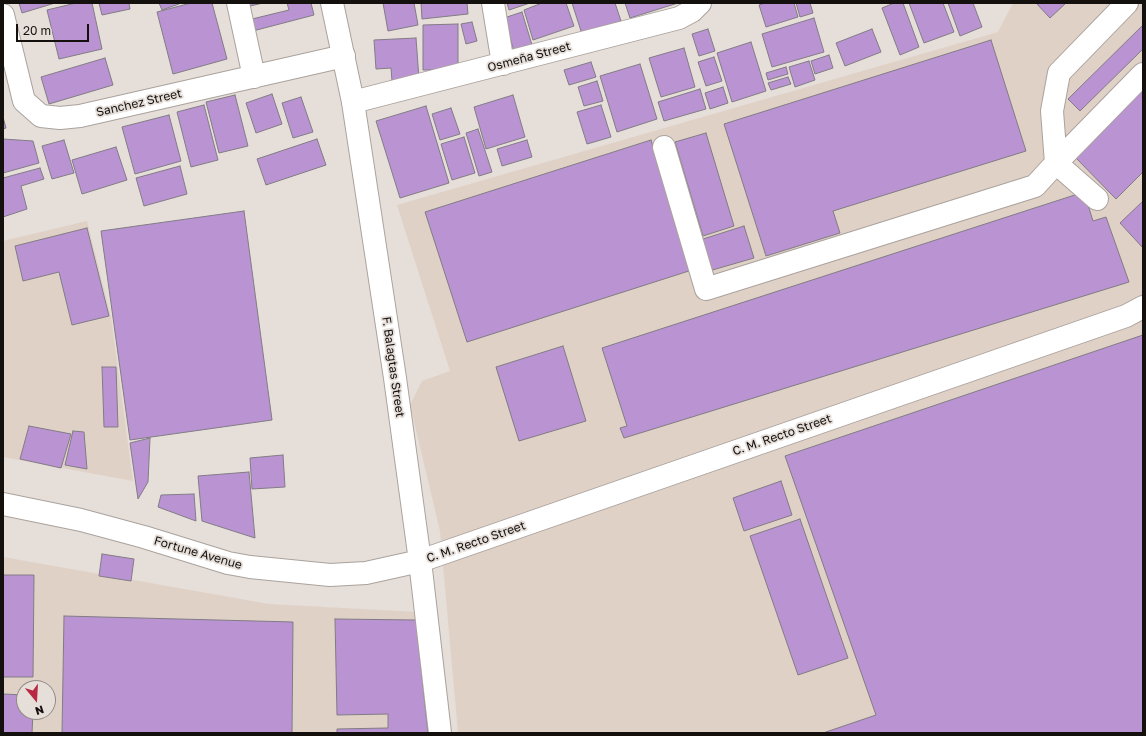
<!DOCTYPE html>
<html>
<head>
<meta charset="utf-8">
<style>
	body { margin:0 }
	#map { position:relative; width:1146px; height:736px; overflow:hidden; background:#e6ded9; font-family:"Golos Text",sans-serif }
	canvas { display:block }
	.frame { position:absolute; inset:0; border:4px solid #13100e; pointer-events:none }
	.north { position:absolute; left:16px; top:680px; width:40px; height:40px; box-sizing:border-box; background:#e6ded9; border:1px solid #928c88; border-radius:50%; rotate:162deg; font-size:11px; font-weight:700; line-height:16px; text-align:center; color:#13100e }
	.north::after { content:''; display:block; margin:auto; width:14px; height:18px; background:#b92843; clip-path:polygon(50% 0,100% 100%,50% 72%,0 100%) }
	.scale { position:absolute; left:16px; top:24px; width:73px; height:18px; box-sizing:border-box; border:2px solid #13100e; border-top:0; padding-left:5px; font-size:12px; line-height:14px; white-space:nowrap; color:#13100e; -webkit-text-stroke:3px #e6ded9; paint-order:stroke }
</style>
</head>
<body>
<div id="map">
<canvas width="1146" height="736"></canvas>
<div class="frame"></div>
<div class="north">N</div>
<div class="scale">20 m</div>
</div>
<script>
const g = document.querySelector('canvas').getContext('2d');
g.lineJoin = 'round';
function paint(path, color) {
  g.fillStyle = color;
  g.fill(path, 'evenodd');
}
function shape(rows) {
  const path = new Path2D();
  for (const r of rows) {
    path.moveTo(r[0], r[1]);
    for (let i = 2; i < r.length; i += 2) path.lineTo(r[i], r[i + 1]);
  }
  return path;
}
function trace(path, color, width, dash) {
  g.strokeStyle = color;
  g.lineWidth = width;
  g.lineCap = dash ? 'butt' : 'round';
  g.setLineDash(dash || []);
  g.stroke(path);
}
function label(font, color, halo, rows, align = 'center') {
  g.font = font + ' "Golos Text",sans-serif';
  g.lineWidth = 3.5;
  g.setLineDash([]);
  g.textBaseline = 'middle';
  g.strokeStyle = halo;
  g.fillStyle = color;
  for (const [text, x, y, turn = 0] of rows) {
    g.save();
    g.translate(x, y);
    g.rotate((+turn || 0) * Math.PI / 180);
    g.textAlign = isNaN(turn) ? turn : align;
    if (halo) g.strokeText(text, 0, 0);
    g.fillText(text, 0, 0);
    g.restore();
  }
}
const built = shape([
	[1013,3,1143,3,1143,733,458,733,440,531,410,405,422,381,450,371,397,205,998,32],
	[87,221,111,317,133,481,3,457,3,241],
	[3,557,269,604,417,612,431,733,3,733],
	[24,688,48,688,48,712,24,712]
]);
const building = shape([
	[19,3,55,3,22,13,19,3],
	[76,3,92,3,102,49,59,59,47,10,76,3],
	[99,3,129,3,130,9,102,15,99,3],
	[159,3,178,3,179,4,162,10,159,3],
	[191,3,212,3,227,59,173,74,157,12,191,3],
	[241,3,263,3,246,7,248,20,289,10,287,3,311,3,314,15,249,32,241,3],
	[383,3,414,3,418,25,388,31,383,3],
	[421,3,467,3,468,14,422,19,421,3],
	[507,3,530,3,509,10,507,3],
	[542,3,566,3,574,26,533,40,524,10,542,3],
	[572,3,615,3,621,21,582,34,572,3],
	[625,3,678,3,630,18,625,3],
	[765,3,794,3,798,17,766,27,759,5,765,3],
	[796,3,810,3,813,13,800,17,796,3],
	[894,3,903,3,919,47,900,55,882,8,894,3],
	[909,3,943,3,954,32,924,43,909,3],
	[948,3,973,3,982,27,960,36,948,3],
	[1036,3,1066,3,1050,18,1036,3],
	[522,12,532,45,514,51,504,18,522,12],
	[814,18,824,52,772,67,762,34,814,18],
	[472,22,477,41,466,44,461,24,472,22],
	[458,24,458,70,423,70,423,25,458,24],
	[1143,25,1143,49,1080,111,1068,99,1143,25],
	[708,29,715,51,699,56,692,34,708,29],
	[872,29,881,52,845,66,836,43,872,29],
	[416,38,419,79,392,81,391,68,376,69,374,40,416,38],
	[991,40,1026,151,833,211,840,233,766,256,724,124,991,40],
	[751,42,766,91,732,102,717,53,751,42],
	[684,48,695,87,661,97,649,58,684,48],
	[829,55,833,68,815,74,811,61,829,55],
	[714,57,722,81,706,86,698,62,714,57],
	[105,58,113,85,49,104,41,77,105,58],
	[809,61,815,80,795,87,789,67,809,61],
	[591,62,596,77,569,85,564,70,591,62],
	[640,64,657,119,617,132,600,76,640,64],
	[786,67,788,74,768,80,766,73,786,67],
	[788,77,791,84,771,90,768,83,788,77],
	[597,81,603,101,584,106,578,87,597,81],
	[723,87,728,103,710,109,705,93,723,87],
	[700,89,706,109,664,121,658,102,700,89],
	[1143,90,1143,172,1116,199,1075,157,1143,90],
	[272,94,282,124,256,133,246,103,272,94],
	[235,95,248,146,219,153,206,102,235,95],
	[513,95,525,137,486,149,474,107,513,95],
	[301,97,313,132,293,138,282,103,301,97],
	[204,105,218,160,191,167,177,112,204,105],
	[601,105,611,137,587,144,577,112,601,105],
	[426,106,449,183,400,198,376,121,426,106],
	[451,108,460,134,440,140,432,114,451,108],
	[169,115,181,161,135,174,122,127,169,115],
	[3,117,6,128,3,129,3,117],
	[478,129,492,172,479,176,466,133,478,129],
	[706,133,734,226,703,236,675,142,706,133],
	[464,137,475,173,452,180,441,144,464,137],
	[3,139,33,141,39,163,3,173,3,139],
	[317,139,326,165,266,185,257,159,317,139],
	[64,140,74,173,52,179,42,146,64,140],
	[527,140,532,157,502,166,497,149,527,140],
	[651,140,692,270,467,342,425,212,651,140],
	[116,147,127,180,82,194,72,160,116,147],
	[180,166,187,194,144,206,136,178,180,166],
	[40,168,44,179,21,186,27,209,3,217,3,178,40,168],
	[1084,192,1093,221,1106,217,1129,282,624,438,620,428,627,426,602,348,1084,192],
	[1143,201,1143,248,1120,223,1143,201],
	[244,211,272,420,130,440,101,231,244,211],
	[744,226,754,258,709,271,700,240,744,226],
	[87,228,109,316,72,325,59,272,23,281,15,246,87,228],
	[1143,335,1143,733,823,733,876,715,785,456,1143,335],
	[563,346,586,421,519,441,496,367,563,346],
	[102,367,116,367,118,427,104,427,102,367],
	[29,426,71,434,61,468,20,459,29,426],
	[73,431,84,432,87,469,65,465,73,431],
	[150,438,148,482,138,499,130,443,150,438],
	[283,455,285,487,252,489,250,458,283,455],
	[249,472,255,538,202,521,198,476,249,472],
	[781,481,792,515,744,531,733,498,781,481],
	[194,494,196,521,158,507,161,495,194,494],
	[800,519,848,658,798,675,750,536,800,519],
	[102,554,134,559,131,581,99,576,102,554],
	[3,575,34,575,33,677,3,677,3,575],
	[64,616,293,622,292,733,62,733,64,616],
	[335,619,416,620,428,733,337,733,337,729,388,728,388,714,337,715,335,619],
	[3,694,24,695,24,712,33,712,32,733,3,733,3,694]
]);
const minor = shape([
	[238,3,254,77],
	[493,3,503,64],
	[3,15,24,101,41,116,60,118,80,116,344,56],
	[353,102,679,18,692,11,700,3],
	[664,147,706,289,1035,186,1056,163,1052,111,1059,73,1127,3],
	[1097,199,1056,163,1143,74],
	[440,733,420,561,1126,316,1143,307]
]);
const major = shape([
	[3,504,81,520,144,537,228,563,250,567,330,575,366,573,420,561,395,378,353,102,332,3]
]);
const streetNames = [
	["Osmeña Street",529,57,-15],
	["Sanchez Street",139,103,-13],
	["F. Balagtas Street",393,367,82],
	["C. M. Recto Street",782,435,-19],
	["C. M. Recto Street",476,542,-19],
	["Fortune Avenue",198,553,16]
];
paint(built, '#e0d1c7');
paint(building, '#ba93d3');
trace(building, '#817c84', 1);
trace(minor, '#aaa29d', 24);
trace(major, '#aaa29d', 24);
trace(minor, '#fff', 22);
trace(major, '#fff', 22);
label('12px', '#13100e', '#e6ded9', streetNames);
</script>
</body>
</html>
